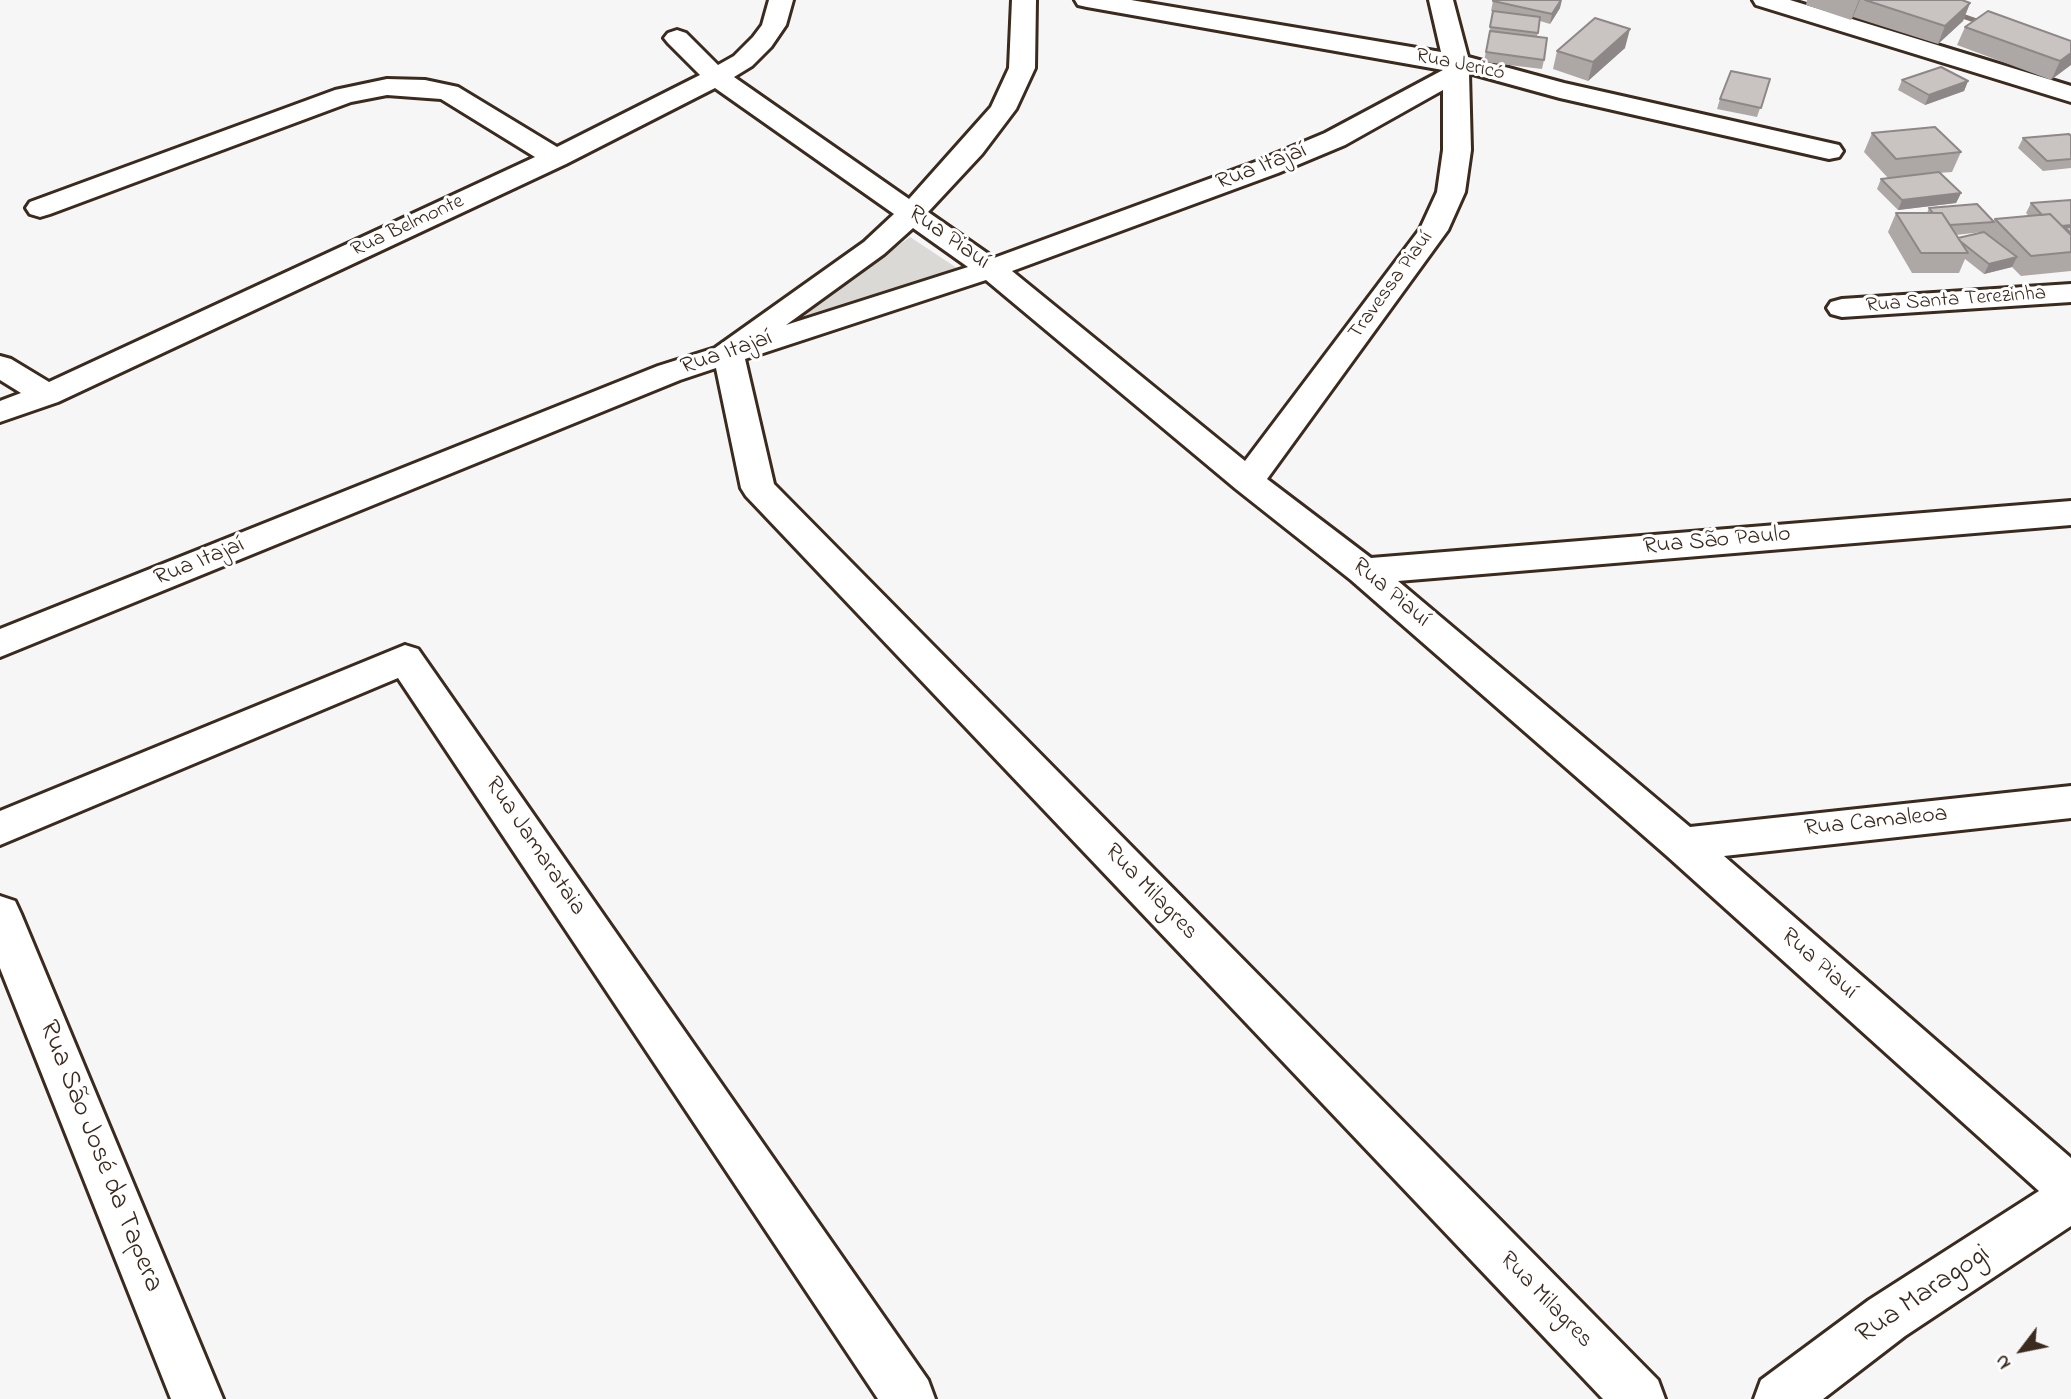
<!DOCTYPE html>
<html>
<head>
<meta charset="utf-8">
<style>
	body { margin:0 }
	#map { position:relative; width:2071px; height:1399px; overflow:hidden; background:#f7f6f6; font-family:"Indie Flower",sans-serif }
	canvas { display:block }
	.north { position:absolute; left:1987px; top:1315px; width:70px; height:70px; -webkit-text-stroke:5px #fff; paint-order:stroke; rotate:238deg; font-size:19px; font-weight:700; line-height:28px; text-align:center; color:#3b2a1e }
	.north::after { content:''; display:block; margin:auto; width:24px; height:32px; background:#3b2a1e; clip-path:polygon(50% 0,100% 100%,50% 72%,0 100%) }
</style>
</head>
<body>
<div id="map">
<canvas width="2071" height="1399"></canvas>
<div class="north">N</div>
</div>
<script>
const g = document.querySelector('canvas').getContext('2d');
g.lineJoin = 'round';
function paint(path, color) {
  g.fillStyle = color;
  g.fill(path, 'evenodd');
}
function shape(rows) {
  const path = new Path2D();
  for (const r of rows) {
    path.moveTo(r[0], r[1]);
    for (let i = 2; i < r.length; i += 2) path.lineTo(r[i], r[i + 1]);
  }
  return path;
}
function trace(path, color, width, dash) {
  g.strokeStyle = color;
  g.lineWidth = width;
  g.lineCap = dash ? 'butt' : 'round';
  g.setLineDash(dash || []);
  g.stroke(path);
}
function label(font, color, halo, rows, align = 'center') {
  g.font = font + ' "Indie Flower",sans-serif';
  g.lineWidth = 6;
  g.setLineDash([]);
  g.textBaseline = 'middle';
  g.strokeStyle = halo;
  g.fillStyle = color;
  for (const [text, x, y, turn = 0] of rows) {
    g.save();
    g.translate(x, y);
    g.rotate((+turn || 0) * Math.PI / 180);
    g.textAlign = isNaN(turn) ? turn : align;
    if (halo) g.strokeText(text, 0, 0);
    g.fillText(text, 0, 0);
    g.restore();
  }
}
const green = shape([
	[910,237,963,272,780,332]
]);
const stream = shape([
	[1908,0,1923,0,1999,26,1990,28,1908,0]
]);
const street = shape([
	[769,0,793,0,786,25,771,47,752,66,734,77,909,199,991,107,1009,68,1012,0,1036,0,1035,68,1016,109,982,154,928,212,994,258,1258,161,1325,133,1443,70,1087,7,1078,5,1075,0,1131,0,1441,52,1429,0,1453,0,1468,57,1564,83,1839,145,1843,151,1839,157,1829,159,1560,98,1469,73,1471,150,1465,192,1448,230,1267,479,1371,558,2071,501,2071,525,1398,581,1690,827,2071,786,2071,818,1724,856,2071,1158,2071,1226,1905,1336,1823,1399,1754,1399,1761,1380,1869,1300,2039,1191,1667,856,1351,580,1236,489,986,280,745,359,774,484,1658,1380,1665,1399,1603,1399,746,496,741,488,716,368,680,380,0,657,0,629,658,366,715,348,864,242,894,214,715,88,566,164,58,402,0,422,0,401,21,393,0,380,0,356,11,359,49,382,535,157,441,99,387,95,351,102,50,214,40,217,30,214,26,208,30,202,335,90,387,79,425,80,458,87,557,147,700,75,668,43,664,38,668,33,677,30,686,33,718,65,734,56,753,37,762,25,769,0],
	[1443,90,1443,150,1437,192,1420,229,1245,461,1012,271,1278,173,1345,145,1443,90],
	[913,228,968,267,786,325,884,254,913,228],
	[1753,0,1790,0,2071,86,2071,102,1756,5,1753,0],
	[2071,284,2071,302,1842,317,1831,314,1827,308,1831,302,1842,299,2071,284],
	[405,645,418,649,928,1380,935,1399,878,1399,398,678,0,845,0,811,405,645],
	[0,896,15,901,21,914,223,1399,171,1399,0,968,0,896]
]);
const wall = shape([
	[1807,0,1962,0,1970,3,1963,21,1938,44,1853,17,1851,20,1806,5],
	[1493,1,1560,8,1550,24,1540,21,1537,37,1544,60,1542,69,1484,62,1493,11,1491,11],
	[1965,27,2071,41,2051,80,1957,45],
	[1625,48,1588,81,1553,69,1557,51],
	[1770,79,1757,117,1717,109,1720,99],
	[1902,80,1968,81,1964,91,1925,105,1898,90],
	[1872,133,1961,152,1952,172,1939,173,1961,193,1956,203,1898,210,1877,189,1881,179,1888,178,1864,152],
	[2071,136,2071,168,2043,171,2018,148,2023,138],
	[2071,200,2071,271,2021,276,2012,267,1984,274,1965,259,1959,273,1912,273,1888,232,1896,213,1927,213,1929,208,1994,221,1995,219,2029,216,2026,213,2031,203],
	[1982,232,1958,238,1956,235]
]);
const shadedWall = shape([
	[1562,0,1560,8,1550,24,1552,14],
	[1859,0,1860,0,1853,17,1851,20],
	[1970,3,1963,21,1938,44,1945,26],
	[1630,29,1625,48,1588,81,1593,62],
	[2071,53,2071,65,2051,80,2060,61],
	[1968,81,1964,91,1925,105,1929,95],
	[1961,193,1956,203,1898,210,1902,200],
	[2017,257,2012,267,1984,274,1989,264]
]);
const building = shape([
	[1493,0,1561,0,1552,14,1493,1,1493,0],
	[1865,0,1962,0,1970,3,1945,26,1865,0],
	[1493,11,1540,17,1538,33,1490,27,1493,11],
	[1988,11,2071,41,2071,53,2060,61,1965,27,1988,11],
	[1595,18,1630,29,1593,62,1557,51,1595,18],
	[1490,31,1547,38,1544,60,1486,52,1490,31],
	[1941,67,1968,81,1929,95,1902,80,1941,67],
	[1731,71,1770,79,1761,108,1720,99,1731,71],
	[1935,127,1961,152,1896,159,1872,133,1935,127],
	[2069,134,2071,136,2071,159,2047,161,2023,138,2069,134],
	[1939,172,1961,193,1902,200,1881,179,1939,172],
	[2071,200,2071,225,2062,226,2050,214,2042,215,2031,203,2071,200],
	[1977,204,1994,222,1950,225,1942,213,1933,213,1929,208,1977,204],
	[1896,213,1942,213,1968,253,1921,253,1896,213],
	[2050,214,2071,235,2071,252,2031,256,1995,219,2050,214],
	[2065,227,2071,227,2071,234,2065,227],
	[1984,232,2017,257,1989,264,1960,241,1958,238,1984,232]
]);
const farStreetnames = [
	["Rua Jericó",1460,66,12],
	["Rua Belmonte",408,227,-25],
	["Travessa Piauí",1392,286,-54],
	["Rua Santa Terezinha",1956,301,-4]
];
const streetNames = [
	["Rua Itajaí",1262,168,-21],
	["Rua Piauí",948,239,35],
	["Rua Itajaí",727,354,-19],
	["Rua São Paulo",1717,542,-5],
	["Rua Itajaí",200,563,-22],
	["Rua Piauí",1390,594,40],
	["Rua Camaleoa",1876,823,-6],
	["Rua Jamarataia",534,847,56],
	["Rua Milagres",1150,893,46],
	["Rua Piauí",1818,965,42],
	["Rua Milagres",1545,1301,46]
];
const nearStreetnames = [
	["Rua São José da Tapera",99,1157,68],
	["Rua Maragogi",1924,1296,-34]
];
paint(green, '#dbd9d6');
paint(stream, '#847972');
trace(street, '#3b2a1e', 6);
paint(street, '#fff');
paint(wall, '#ada8a6');
paint(shadedWall, '#8d8887');
paint(building, '#c9c3c1');
trace(building, '#8d8887', 2);
label('21px', '#3b2a1e', '#fff', farStreetnames);
label('24px', '#3b2a1e', '#fff', streetNames);
label('28px', '#3b2a1e', '#fff', nearStreetnames);
</script>
</body>
</html>
